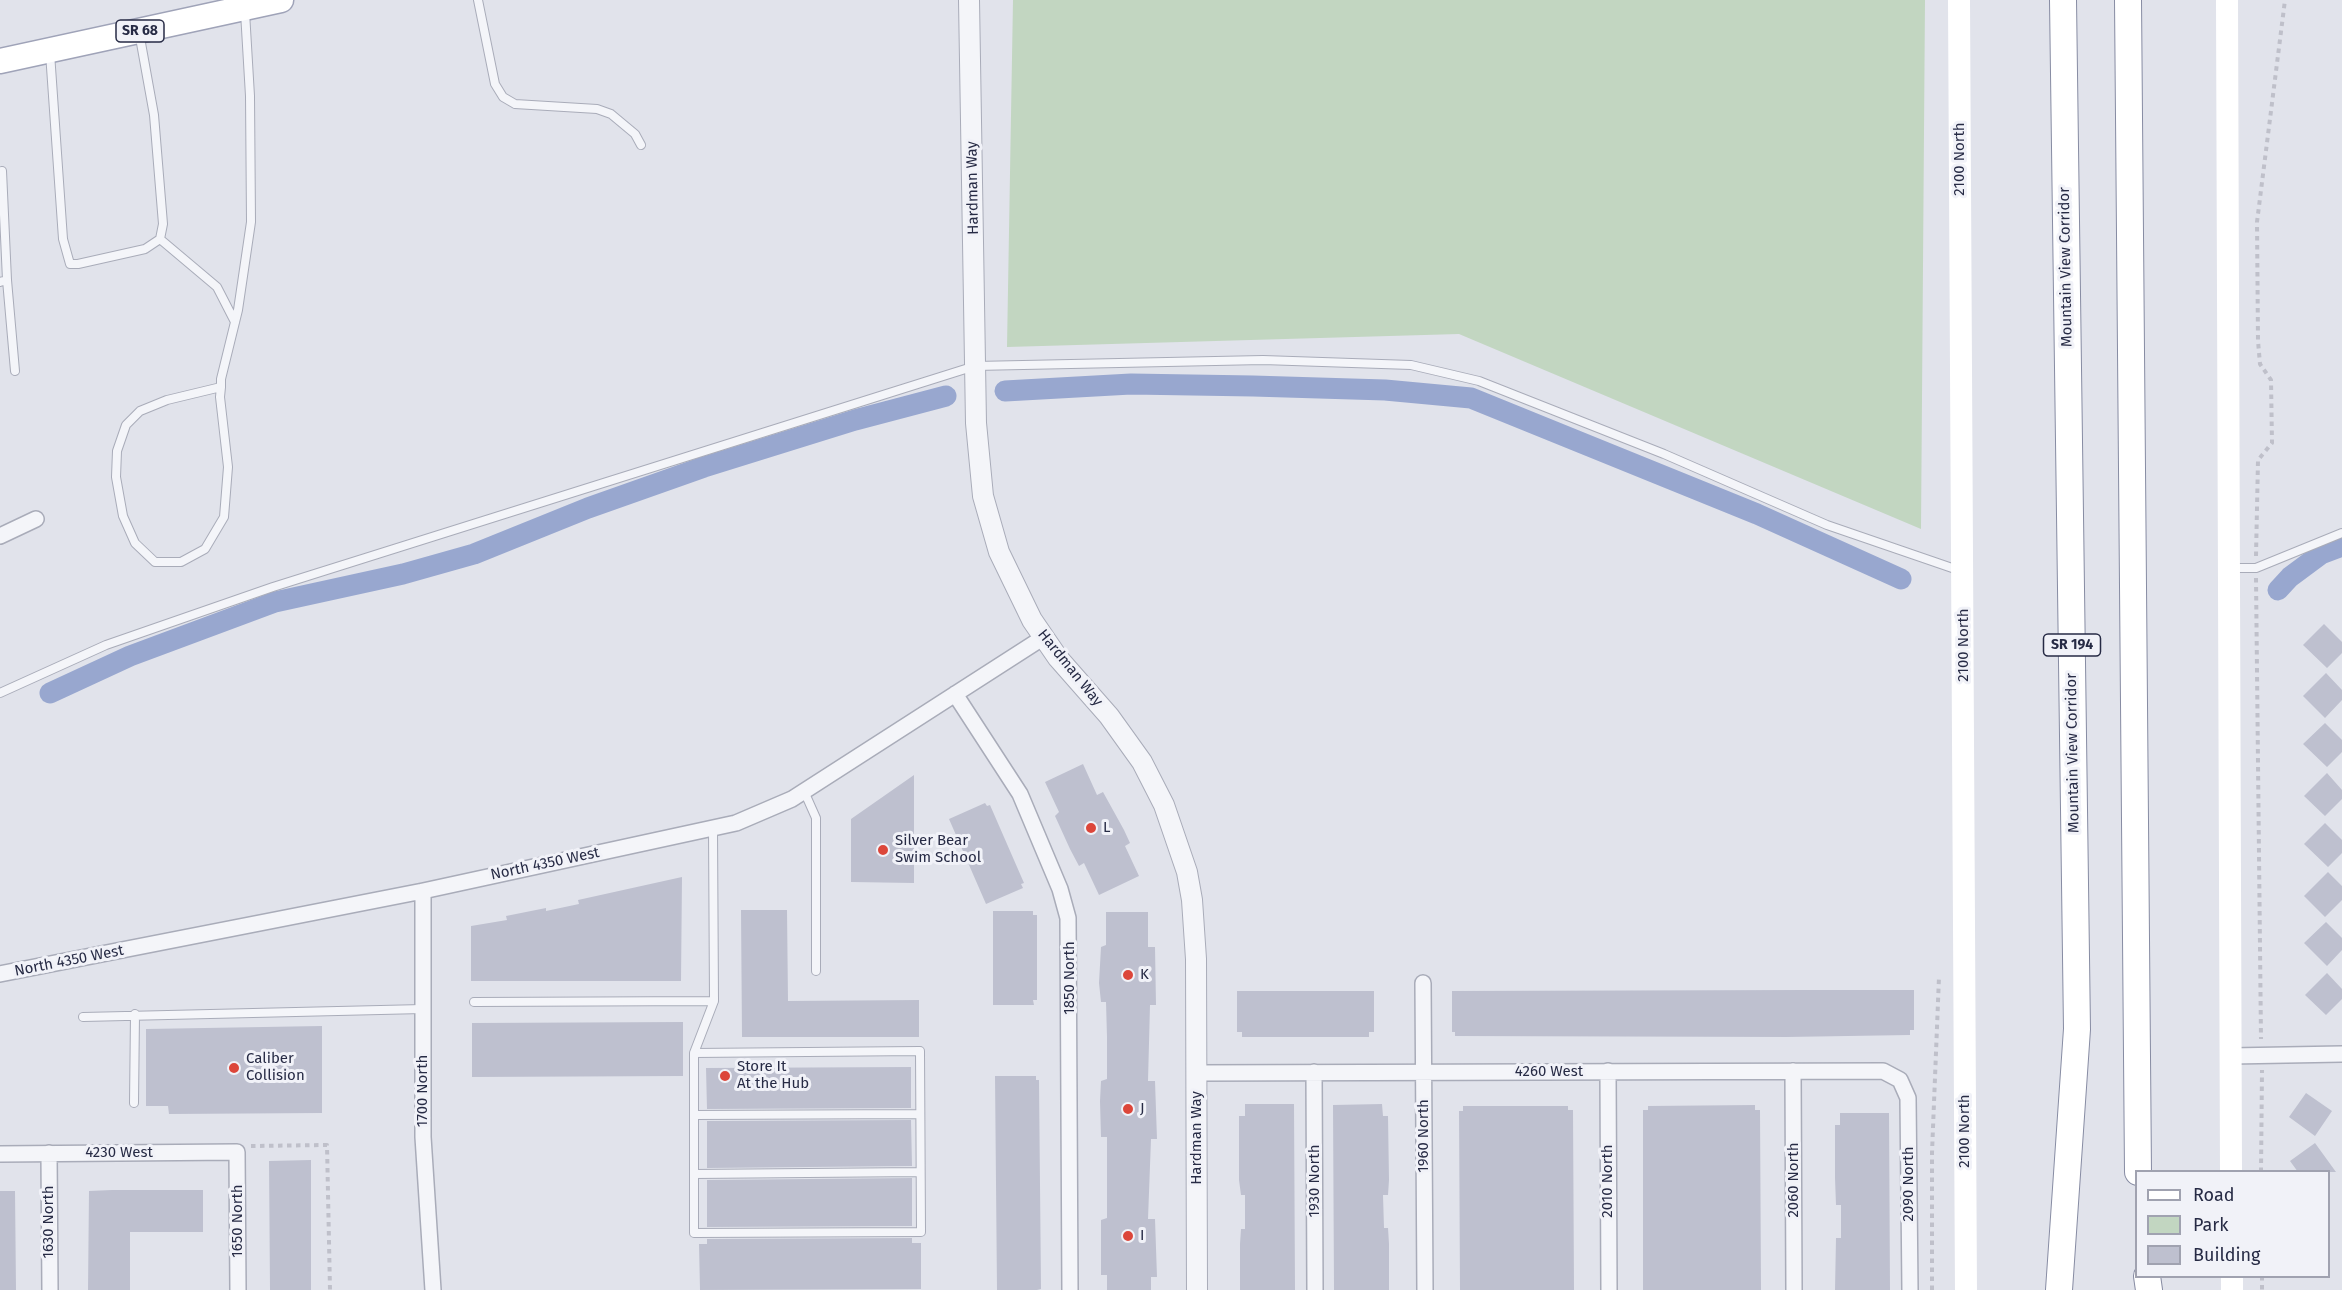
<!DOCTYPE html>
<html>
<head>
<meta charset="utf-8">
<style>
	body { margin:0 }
	#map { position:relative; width:2342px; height:1290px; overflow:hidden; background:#e1e3eb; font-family:"Fira Sans",sans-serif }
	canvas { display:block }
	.legend { position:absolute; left:2135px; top:1170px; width:195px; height:108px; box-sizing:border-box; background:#f1f2f8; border:2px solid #a0a2b0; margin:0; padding:8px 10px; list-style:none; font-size:18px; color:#272b45 }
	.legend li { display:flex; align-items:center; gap:12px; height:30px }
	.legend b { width:30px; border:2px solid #a0a2b0 }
</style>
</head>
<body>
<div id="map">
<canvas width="2342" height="1290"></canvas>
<ul class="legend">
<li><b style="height:8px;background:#fff"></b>Road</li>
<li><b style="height:16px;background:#c2d6c1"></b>Park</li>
<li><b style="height:16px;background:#bec0cf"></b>Building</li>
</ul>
</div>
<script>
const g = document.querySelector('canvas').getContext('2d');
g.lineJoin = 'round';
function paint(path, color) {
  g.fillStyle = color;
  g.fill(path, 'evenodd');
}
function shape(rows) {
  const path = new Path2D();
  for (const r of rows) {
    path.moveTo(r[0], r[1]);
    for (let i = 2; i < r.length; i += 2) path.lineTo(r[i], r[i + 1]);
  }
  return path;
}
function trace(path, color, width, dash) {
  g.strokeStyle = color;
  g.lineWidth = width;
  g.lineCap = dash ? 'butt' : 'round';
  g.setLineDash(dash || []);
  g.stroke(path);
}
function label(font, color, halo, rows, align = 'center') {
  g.font = font + ' "Fira Sans",sans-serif';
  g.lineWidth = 6;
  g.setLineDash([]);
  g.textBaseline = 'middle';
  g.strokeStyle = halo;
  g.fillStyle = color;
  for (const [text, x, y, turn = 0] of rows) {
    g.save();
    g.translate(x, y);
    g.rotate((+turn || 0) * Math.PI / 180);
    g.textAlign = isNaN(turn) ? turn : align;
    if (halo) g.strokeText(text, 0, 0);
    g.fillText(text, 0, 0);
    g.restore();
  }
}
const green = shape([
	[1013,0,1925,0,1921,529,1459,334,1007,347]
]);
const canal = shape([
	[1005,391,1131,384,1253,386,1385,390,1471,398,1757,514,1901,579],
	[2278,590,2290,577,2321,554,2342,546],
	[50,693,130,656,275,602,403,574,474,554,588,508,704,467,855,420,946,396]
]);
const building = shape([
	[2324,624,2342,642,2342,653,2327,668,2303,645],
	[2326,673,2342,690,2342,700,2325,718,2303,696],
	[2325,723,2342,740,2342,752,2327,767,2303,744],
	[1083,764,1097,795,1103,792,1124,830,1130,843,1125,846,1139,876,1099,895,1084,863,1079,866,1070,849,1055,816,1059,812,1045,782],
	[2327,773,2342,790,2342,799,2325,816,2304,796],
	[914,775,914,883,851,882,851,819],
	[985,803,987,806,990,805,1024,883,1021,884,1023,888,986,904,949,819],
	[2325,823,2342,840,2342,853,2328,867,2304,844],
	[2328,872,2342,886,2342,900,2325,917,2304,896],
	[682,877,681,981,471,981,471,926,507,920,506,916,546,908,546,911,579,904,578,900],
	[741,910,787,910,788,1001,919,1000,919,1037,742,1037],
	[993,911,1033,911,1033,915,1037,915,1037,1000,1033,1000,1034,1005,993,1005],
	[1106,912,1148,912,1148,947,1155,947,1156,1005,1150,1005,1148,1081,1155,1081,1157,1139,1151,1139,1148,1219,1155,1219,1157,1277,1151,1277,1151,1290,1107,1290,1107,1275,1101,1275,1101,1220,1107,1218,1107,1137,1101,1137,1100,1101,1101,1081,1107,1079,1107,1037,1106,1002,1101,1002,1099,983,1101,947,1106,945],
	[2326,922,2342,938,2342,950,2327,966,2304,943],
	[2327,973,2342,989,2342,999,2326,1015,2305,995],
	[1800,990,1914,990,1914,1030,1910,1030,1910,1035,1786,1037,1455,1036,1455,1032,1452,1032,1452,991],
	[1237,991,1374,991,1374,1032,1369,1032,1369,1037,1242,1037,1242,1032,1237,1032],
	[683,1022,683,1076,472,1077,472,1023],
	[322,1026,322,1113,169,1114,168,1106,146,1106,146,1029],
	[911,1067,911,1108,707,1109,706,1068],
	[995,1076,1036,1076,1036,1080,1039,1080,1041,1289,1037,1290,997,1290],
	[2306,1093,2332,1111,2315,1136,2289,1117],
	[1245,1104,1294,1104,1295,1290,1240,1290,1240,1244,1241,1229,1245,1229,1245,1195,1241,1195,1239,1180,1239,1116,1245,1116],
	[1382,1104,1383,1116,1388,1116,1389,1180,1388,1195,1383,1195,1384,1228,1388,1228,1389,1244,1389,1290,1334,1290,1333,1105],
	[1755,1105,1755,1110,1760,1110,1761,1290,1643,1290,1643,1110,1648,1110,1648,1106],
	[1463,1106,1568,1106,1568,1110,1573,1110,1574,1290,1460,1290,1459,1111,1463,1111],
	[1840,1113,1889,1113,1890,1290,1835,1290,1836,1238,1841,1238,1841,1205,1836,1205,1835,1178,1835,1125,1840,1125],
	[911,1120,912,1166,707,1168,707,1121],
	[2315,1143,2336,1172,2298,1172,2290,1161],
	[311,1160,311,1290,270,1290,269,1161],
	[912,1178,912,1226,707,1227,707,1180],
	[112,1190,203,1190,203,1232,130,1232,130,1290,88,1290,89,1191],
	[0,1191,15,1191,16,1290,0,1290],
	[912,1238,912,1243,921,1243,921,1289,700,1290,699,1244,707,1244,707,1239]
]);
const path = shape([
	[2256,556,2258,460,2272,443,2271,380,2260,364,2258,341,2257,222,2285,0],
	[2256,578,2261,1039],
	[251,1146,327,1145,330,1290],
	[2261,1172,2262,1070],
	[2262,1276,2262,1290],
	[1932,1290,1932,1153,1939,977]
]);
const service = shape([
	[478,0,495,84,503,97,515,104,597,109,611,114,635,134,641,145],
	[50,53,63,239,70,264,78,264,145,249,160,239,163,224,154,115,139,32],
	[2,171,7,280],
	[160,239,217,287,235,322],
	[0,282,7,280,15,371],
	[221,387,167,400,140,411,126,425,117,451,116,477,123,516,135,543,155,562,181,562,205,549,224,517,228,467,220,397,221,387,221,379,238,310,251,222,250,96,245,12],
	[2232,568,2256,568,2342,533],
	[0,693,106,645,273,587,975,366,1263,360,1411,365,1479,381,1664,454,1827,525,1958,570],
	[804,791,816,818,816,971],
	[474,1002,714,1001],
	[83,1017,423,1009],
	[694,1053,920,1051,921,1232,694,1233,694,1053,714,1001,713,828],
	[134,1103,135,1014],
	[694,1115,920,1114],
	[694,1174,920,1172]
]);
const minor = shape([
	[0,536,36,519],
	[955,694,1020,794,1060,889,1068,918,1070,1290],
	[423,891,423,1137,433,1290],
	[0,974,423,891,736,823,792,799,1044,637],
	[1423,983,1425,1290],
	[2231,1056,2342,1054],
	[1608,1071,1609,1290],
	[1793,1071,1794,1290],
	[1314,1072,1315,1290],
	[1196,1073,1883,1071,1900,1080,1908,1098,1910,1290],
	[49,1153,50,1290],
	[0,1154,237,1152,238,1290]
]);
const tertiary = shape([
	[969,0,976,423,983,496,999,552,1032,620,1058,658,1109,716,1142,762,1164,805,1187,872,1192,900,1196,959,1197,1290]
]);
const secondary = shape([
	[1959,0,1966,1290],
	[2227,0,2231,1172],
	[2232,1276,2232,1290]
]);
const primary = shape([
	[0,61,281,0]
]);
const trunk = shape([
	[2128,0,2138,1172],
	[2147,1276,2149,1290],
	[2059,1290,2077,1029,2063,0]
]);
const markers = [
	[1091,828,6,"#dc463a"],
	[883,850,6,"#dc463a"],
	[1128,975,6,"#dc463a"],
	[234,1068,6,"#dc463a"],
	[725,1076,6,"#dc463a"],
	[1128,1109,6,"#dc463a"],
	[1128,1236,6,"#dc463a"]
];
const shields = [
	[140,31,48],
	[2072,645,57]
];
const shieldNames = [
	["SR 68",140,31],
	["SR 194",2072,645]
];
const streetNames = [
	["2100 North",1960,159,-90],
	["Hardman Way",973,188,-91],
	["Mountain View Corridor",2066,267,-91],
	["2100 North",1964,645,-90],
	["Hardman Way",1070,668,51],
	["Mountain View Corridor",2073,753,-91],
	["North 4350 West",545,864,-12],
	["North 4350 West",69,961,-11],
	["1850 North",1070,978,-90],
	["4260 West",1549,1072],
	["1700 North",423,1091,-90],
	["2100 North",1965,1131,-90],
	["1960 North",1424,1136,-90],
	["Hardman Way",1197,1138,-90],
	["4230 West",119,1153],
	["2060 North",1794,1180,-90],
	["1930 North",1315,1181,-90],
	["2010 North",1608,1181,-90],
	["2090 North",1909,1184,-90],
	["1650 North",238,1221,-90],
	["1630 North",49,1222,-90]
];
const poiNames = [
	["L",1103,828],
	["Silver Bear",895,841],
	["Swim School",895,858],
	["K",1140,975],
	["Caliber",246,1059],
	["Collision",246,1076],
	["Store It",737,1067],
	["At the Hub",737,1084],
	["J",1140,1109],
	["I",1140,1236]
];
paint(green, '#c2d6c1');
trace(canal, '#98a7cf', 21);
paint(building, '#bec0cf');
trace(service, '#a9acb9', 10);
trace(minor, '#a9acb9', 18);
trace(tertiary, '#a9acb9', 22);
trace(primary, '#9fa3b8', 27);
trace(trunk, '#878ca3', 28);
trace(path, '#bfc0ca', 4, [4.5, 4.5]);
trace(service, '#f4f5f9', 8);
trace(minor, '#f4f5f9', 15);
trace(tertiary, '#f4f5f9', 20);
trace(secondary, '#fff', 22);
trace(primary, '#fff', 24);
trace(trunk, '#fff', 26);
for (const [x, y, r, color] of markers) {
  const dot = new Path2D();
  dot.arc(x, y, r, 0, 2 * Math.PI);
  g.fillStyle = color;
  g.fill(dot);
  trace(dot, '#f1f2f8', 2);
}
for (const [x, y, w] of shields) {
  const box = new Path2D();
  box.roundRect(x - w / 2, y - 11, w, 22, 4.5);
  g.fillStyle = '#f1f2f8';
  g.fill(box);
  trace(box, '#272b45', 1.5);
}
label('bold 14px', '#272b45', null, shieldNames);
label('15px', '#272b45', '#f1f2f8', streetNames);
label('15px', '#272b45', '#f1f2f8', poiNames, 'left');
</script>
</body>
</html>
